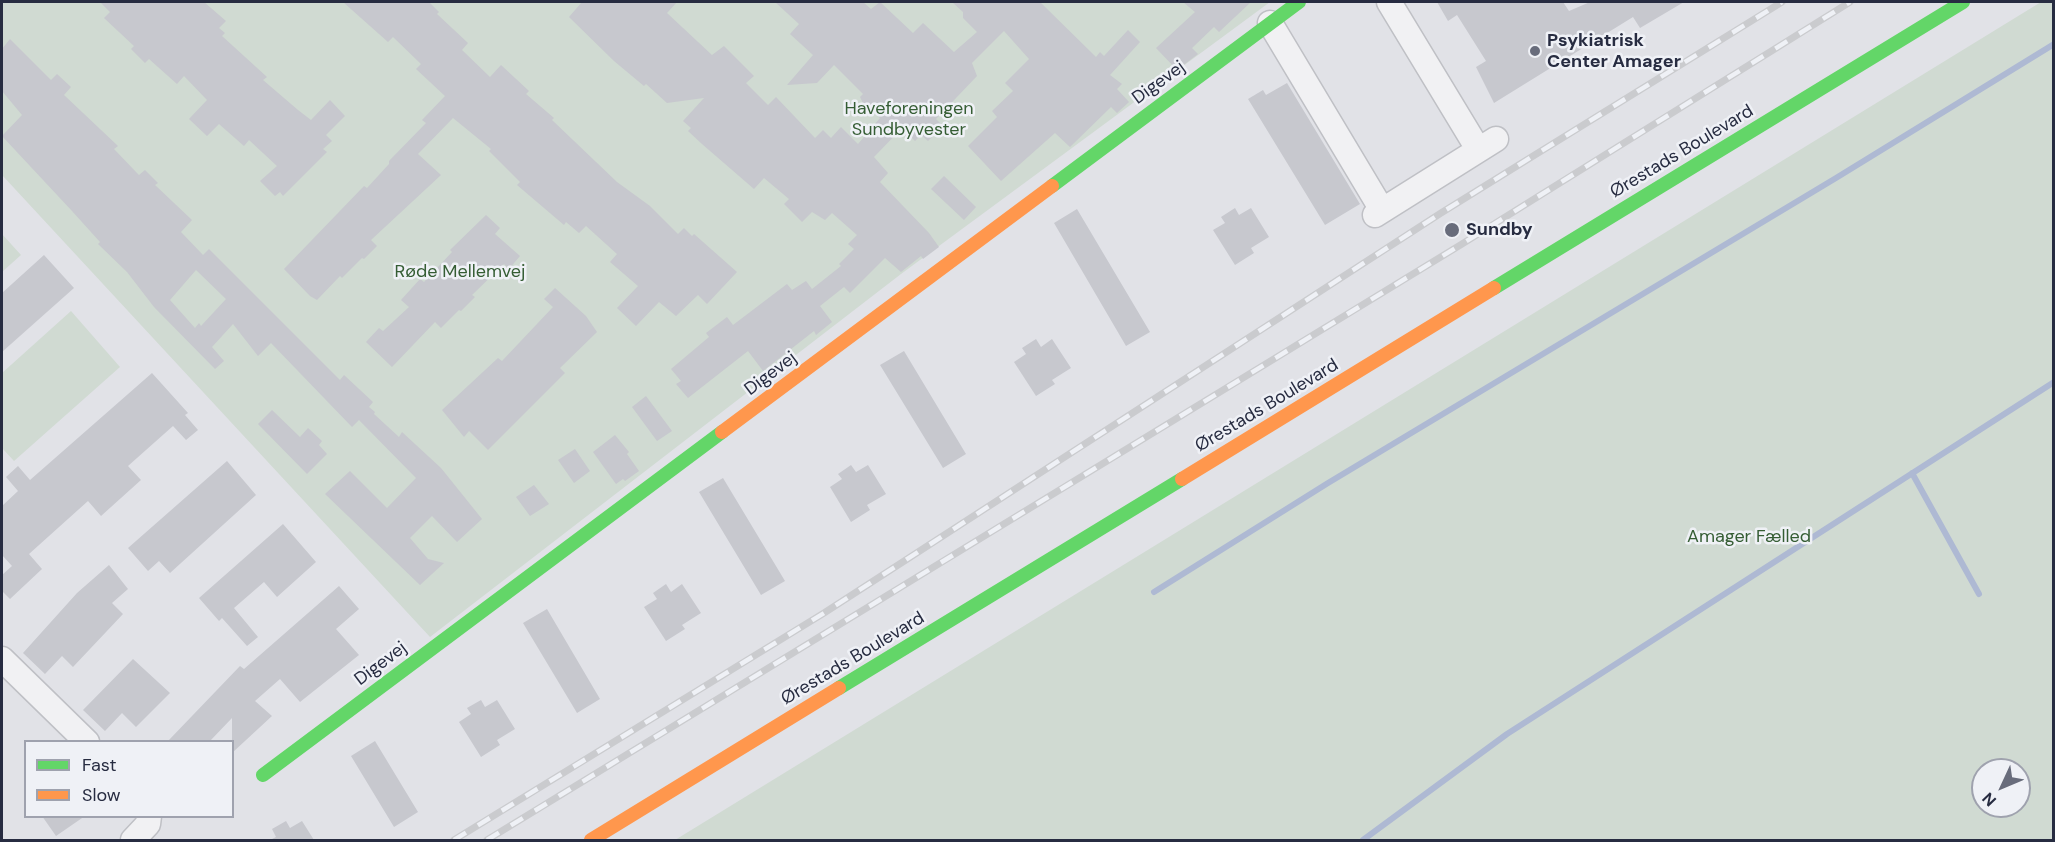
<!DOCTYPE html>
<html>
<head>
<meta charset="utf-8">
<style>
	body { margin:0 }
	#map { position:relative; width:2055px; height:842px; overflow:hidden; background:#e1e2e7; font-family:"DM Sans",sans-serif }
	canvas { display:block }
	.frame { position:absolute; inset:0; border:3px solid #272c41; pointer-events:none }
	.legend { position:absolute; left:24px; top:740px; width:210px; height:78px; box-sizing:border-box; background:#eff1f6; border:2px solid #9fa2ae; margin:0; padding:8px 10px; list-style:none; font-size:18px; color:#272c41 }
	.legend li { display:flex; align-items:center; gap:12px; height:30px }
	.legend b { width:30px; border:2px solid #9fa2ae }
	.north { position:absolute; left:1971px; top:758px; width:60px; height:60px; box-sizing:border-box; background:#eff1f6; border:2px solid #9fa2ae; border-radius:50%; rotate:226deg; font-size:16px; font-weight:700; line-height:24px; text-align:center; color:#272c41 }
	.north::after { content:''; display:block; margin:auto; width:21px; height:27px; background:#686c7b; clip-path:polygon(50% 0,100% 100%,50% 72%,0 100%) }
</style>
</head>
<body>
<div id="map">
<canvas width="2055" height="842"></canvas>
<div class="frame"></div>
<ul class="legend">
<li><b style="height:8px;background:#63d668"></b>Fast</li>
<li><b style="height:8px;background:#ff974d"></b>Slow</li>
</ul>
<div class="north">N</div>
</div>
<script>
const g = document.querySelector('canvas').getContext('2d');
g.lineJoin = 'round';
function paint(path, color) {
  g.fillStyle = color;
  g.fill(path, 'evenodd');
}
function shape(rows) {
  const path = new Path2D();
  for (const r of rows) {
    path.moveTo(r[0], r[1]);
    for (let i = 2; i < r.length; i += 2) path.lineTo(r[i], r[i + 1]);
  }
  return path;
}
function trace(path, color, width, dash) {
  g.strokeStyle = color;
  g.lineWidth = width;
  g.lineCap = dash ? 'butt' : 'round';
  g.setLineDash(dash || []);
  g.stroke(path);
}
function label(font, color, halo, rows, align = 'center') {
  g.font = font + ' "DM Sans",sans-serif';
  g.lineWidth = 5;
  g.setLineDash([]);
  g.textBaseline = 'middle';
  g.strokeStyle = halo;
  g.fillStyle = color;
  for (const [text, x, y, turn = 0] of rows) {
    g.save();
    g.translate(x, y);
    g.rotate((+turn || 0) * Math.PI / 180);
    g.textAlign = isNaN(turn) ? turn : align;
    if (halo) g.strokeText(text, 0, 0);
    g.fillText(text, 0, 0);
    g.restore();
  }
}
const green = shape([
	[2,2,1270,2,901,274,430,637,2,175],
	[2041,2,2054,2,2053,840,675,840],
	[1983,770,2019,770,2019,806,1983,806],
	[2,234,21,255,2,272],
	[71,311,120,367,14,461,2,448,2,373]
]);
const stream = shape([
	[1912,473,1979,594],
	[1154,592,1328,483,1836,178,2054,44],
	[1363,840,1507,734,2054,382]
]);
const building = shape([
	[100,2,204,2,226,21,219,28,225,33,222,36,267,77,263,80,298,110,311,120,330,100,345,116,326,135,332,141,323,149,327,152,283,196,280,192,275,196,260,181,277,166,249,140,244,146,219,124,207,136,189,119,207,100,184,76,177,84,149,59,145,63,131,49,134,46,104,18,110,12],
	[343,2,429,2,439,12,437,14,468,43,462,50,490,77,501,65,529,91,526,94,554,118,552,120,617,182,650,206,678,234,684,228,692,236,694,234,737,272,707,304,698,295,676,316,659,302,636,326,617,308,638,286,610,262,617,254,586,226,579,233,566,222,564,225,517,185,520,182,489,151,491,149,453,118,418,154,441,175,371,240,377,246,364,259,362,258,342,278,340,276,317,300,310,296,284,269,364,186,367,188,389,164,389,161,426,123,422,120,445,96,416,69,421,64,393,37,388,42],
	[582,2,677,2,667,13,712,55,724,46,754,76,746,83,768,105,776,97,815,138,823,130,831,138,841,127,858,144,880,118,863,103,860,97,863,94,834,65,817,83,787,85,813,55,790,34,799,24,775,2,863,2,871,9,880,2,913,33,923,23,954,52,977,32,963,18,963,12,952,2,1040,2,1096,57,1100,52,1104,56,1128,30,1140,42,1110,75,1122,84,1117,89,1129,102,1117,113,1111,107,1070,147,1055,133,1001,181,968,146,997,117,992,111,1013,91,1005,83,1029,59,1004,31,972,63,977,76,936,119,943,126,928,141,921,135,915,141,902,128,874,157,888,173,880,182,929,233,939,247,923,259,921,256,901,272,885,258,850,293,844,287,820,306,832,322,816,335,814,331,763,371,748,351,688,398,676,384,681,381,671,369,709,337,706,333,727,317,733,325,787,284,792,290,806,281,812,289,841,266,839,264,854,249,848,244,857,235,832,213,825,220,812,212,802,222,784,204,789,199,764,178,754,189,702,144,688,131,691,128,683,121,704,98,667,103,646,84,644,86,614,61,569,17],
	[1183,2,1251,2,1219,32,1214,27,1192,48,1198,54,1177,70,1156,48,1195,12],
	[1437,2,1563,2,1569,11,1590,2,1684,2,1640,28,1633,17,1494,103,1476,67,1486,61,1457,15,1448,21],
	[10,39,51,80,57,74,71,87,64,95,118,146,114,149,136,172,139,175,145,170,158,183,155,185,192,220,181,232,203,255,209,249,340,380,344,375,373,402,369,407,375,412,374,414,399,437,402,432,441,468,482,519,457,542,432,516,410,538,428,559,444,563,420,585,325,494,350,471,387,508,416,478,359,420,352,427,271,343,258,356,233,324,212,347,224,361,215,369,154,307,127,272,98,244,100,242,72,211,2,136,22,115,2,91,2,49],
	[196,270,226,299,201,326,199,323,195,328,170,300],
	[1287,83,1360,204,1325,225,1248,99,1263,90,1266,95],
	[944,176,976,207,964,220,931,189],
	[1235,208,1239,215,1251,208,1269,237,1251,248,1254,253,1235,265,1213,230,1225,223,1221,217],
	[1077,209,1150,332,1126,346,1054,223],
	[486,215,500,228,495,234,520,256,509,269,504,264,472,295,475,297,461,311,459,310,441,328,435,322,392,367,366,342,379,328,383,331,409,307,401,300,420,279,424,282,452,252,450,250],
	[44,255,74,288,2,352,2,293],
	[555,288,586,316,597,332,560,368,565,373,488,450,469,431,464,437,442,410,498,358,502,361,553,307,544,299],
	[1036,339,1041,347,1052,339,1071,368,1052,380,1055,384,1036,396,1014,362,1026,354,1022,348],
	[904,351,966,454,943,468,880,365],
	[152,373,188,413,185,415,198,430,186,440,173,426,128,466,141,480,101,516,88,501,29,554,42,569,10,599,2,591,2,575,12,566,2,555,2,506,18,491,6,477,18,466,30,480],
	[646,396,672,431,657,441,632,407],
	[272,410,300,437,308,428,322,441,319,445,327,454,307,474,258,424],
	[615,435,629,452,627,454,639,471,625,481,623,479,616,484,593,452],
	[575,449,590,471,574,483,558,460],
	[227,461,256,495,170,573,159,561,148,571,128,548],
	[851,465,856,472,868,465,886,494,867,505,870,510,851,522,830,487,842,479,838,474],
	[723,478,785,581,761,595,699,492],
	[534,485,549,504,530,516,516,497],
	[283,524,316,562,277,597,264,582,234,608,258,637,247,646,222,618,219,621,199,598],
	[109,565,128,589,112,603,123,614,73,667,62,656,45,674,23,653,77,593],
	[666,584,671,592,682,584,701,613,682,625,685,629,666,641,644,607,657,599,653,593],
	[339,586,359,609,336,629,359,655,300,702,280,679,255,701,272,716,232,753,232,718,210,741,168,741,240,666,244,669],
	[547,609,600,699,577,713,523,623],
	[133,659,170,693,136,727,122,713,105,731,83,710],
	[481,700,485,707,497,700,515,729,497,740,500,745,481,757,459,722,471,714,467,708],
	[375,741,418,812,394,827,351,756],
	[42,816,85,816,56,836],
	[286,821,290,828,302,821,314,840,270,840,276,837,272,829]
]);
const street = shape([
	[1389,2,1478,149],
	[1270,23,1382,210],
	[1375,215,1496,139],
	[2,659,87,742],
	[133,840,148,824,149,816]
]);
const fast = shape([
	[1052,186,1299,2],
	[1494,288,1963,2],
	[839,688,1182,479],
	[263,775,722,432]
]);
const slow = shape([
	[722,432,1052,186],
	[1182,479,1494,288],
	[591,840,839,688]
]);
const rail = shape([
	[454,840,824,613,1441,213,1782,2],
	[487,840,1462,244,1850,2]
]);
const markers = [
	[1535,51,6,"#686c7b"],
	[1452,230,8,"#686c7b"]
];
const poiNames = [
	["Psykiatrisk",1547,41],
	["Center Amager",1547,62],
	["Sundby",1466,230]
];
const streetNames = [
	["Digevej",1159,83,-36],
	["Ørestads Boulevard",1682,152,-31],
	["Digevej",771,374,-37],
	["Ørestads Boulevard",1267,406,-31],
	["Ørestads Boulevard",853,659,-31],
	["Digevej",381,664,-37]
];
const parkNames = [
	["Haveforeningen",909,109],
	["Sundbyvester",909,130],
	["Røde Mellemvej",460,272],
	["Amager Fælled",1749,537]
];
paint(green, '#d0dad2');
trace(stream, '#aeb9d3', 6);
paint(building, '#c7c8ce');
trace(street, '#bfc0c5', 27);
trace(street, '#f1f1f3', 24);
trace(fast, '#63d668', 14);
trace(slow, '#ff974d', 14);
trace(rail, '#cacbce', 7);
trace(rail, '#eff1f6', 4.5, [14]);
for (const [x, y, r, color] of markers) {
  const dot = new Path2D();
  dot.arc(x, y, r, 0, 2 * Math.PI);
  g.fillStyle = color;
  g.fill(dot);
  trace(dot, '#eff1f6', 2);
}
label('bold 18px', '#272c41', '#eff1f6', poiNames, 'left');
label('18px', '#272c41', '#eff1f6', streetNames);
label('18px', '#355d34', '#eff1f6', parkNames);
</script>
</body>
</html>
